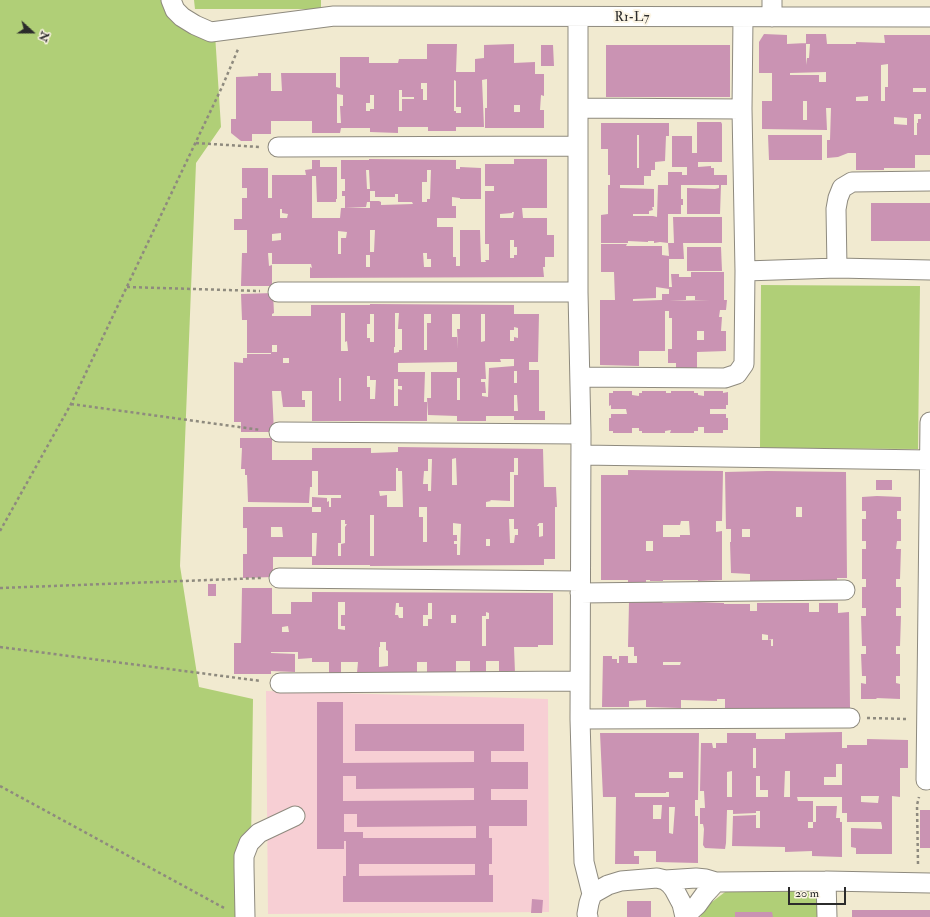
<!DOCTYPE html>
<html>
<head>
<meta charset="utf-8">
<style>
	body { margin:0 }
	#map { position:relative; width:930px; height:917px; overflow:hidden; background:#f1ead0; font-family:"IM FELL Double Pica",serif }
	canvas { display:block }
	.north { position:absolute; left:12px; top:12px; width:40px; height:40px; -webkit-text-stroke:3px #fcf5e5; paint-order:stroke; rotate:111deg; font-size:11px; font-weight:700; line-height:16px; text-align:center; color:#2b2b2b }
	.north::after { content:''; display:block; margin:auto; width:14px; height:18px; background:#2b2b2b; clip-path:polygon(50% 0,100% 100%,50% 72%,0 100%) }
	.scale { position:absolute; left:788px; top:887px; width:58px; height:18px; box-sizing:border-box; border:2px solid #2b2b2b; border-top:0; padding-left:5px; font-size:12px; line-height:14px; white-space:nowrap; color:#2b2b2b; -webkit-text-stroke:3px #fcf5e5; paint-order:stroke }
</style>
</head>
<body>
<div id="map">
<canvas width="930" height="917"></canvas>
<div class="north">N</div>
<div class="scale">20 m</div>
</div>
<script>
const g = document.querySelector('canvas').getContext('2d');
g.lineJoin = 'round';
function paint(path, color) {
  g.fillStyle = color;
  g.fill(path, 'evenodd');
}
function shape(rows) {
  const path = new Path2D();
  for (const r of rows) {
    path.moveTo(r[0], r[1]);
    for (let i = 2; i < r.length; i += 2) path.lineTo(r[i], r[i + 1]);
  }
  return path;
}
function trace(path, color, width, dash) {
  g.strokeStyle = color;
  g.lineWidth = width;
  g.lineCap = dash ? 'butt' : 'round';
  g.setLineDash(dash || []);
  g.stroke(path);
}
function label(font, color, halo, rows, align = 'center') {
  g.font = font + ' "IM FELL Double Pica",serif';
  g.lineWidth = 4;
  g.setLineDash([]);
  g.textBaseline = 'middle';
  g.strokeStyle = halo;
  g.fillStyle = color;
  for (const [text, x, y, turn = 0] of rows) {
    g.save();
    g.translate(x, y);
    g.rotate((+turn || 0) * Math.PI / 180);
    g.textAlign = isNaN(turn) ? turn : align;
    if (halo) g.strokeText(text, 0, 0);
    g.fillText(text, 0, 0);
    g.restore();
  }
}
const built = shape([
	[266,691,548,699,549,912,268,914]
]);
const green = shape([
	[0,0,165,0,215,34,221,127,196,163,180,566,199,687,253,699,250,917,0,917],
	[194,0,321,0,321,9,195,9],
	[761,285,920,286,918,449,760,448],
	[825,888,824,917,700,917,708,905,729,889]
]);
const building = shape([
	[764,34,787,35,787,44,806,43,806,65,807,58,809,58,810,44,806,44,806,34,826,34,827,44,856,44,856,42,885,43,884,35,930,35,930,155,915,155,915,168,884,168,884,170,856,170,856,153,848,153,838,157,827,158,827,140,830,140,831,108,826,108,827,130,762,129,762,101,772,101,772,73,759,73,759,42],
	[888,64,888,87,885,87,885,101,881,101,881,65],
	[826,72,826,82,819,82,819,75,790,75,790,73],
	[913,88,926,88,926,92,913,92],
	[868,96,868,101,856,101,856,97],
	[803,101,807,101,807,120,803,120],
	[914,114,921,114,921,119,918,119,918,123,917,123,917,135,914,135],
	[894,117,907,118,907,125,894,124],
	[427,44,457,44,456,72,475,72,475,59,484,58,484,45,514,44,514,63,535,62,535,74,544,74,544,96,541,95,540,110,544,110,544,128,485,128,485,108,487,108,487,79,482,80,484,127,456,127,456,131,428,131,428,127,398,127,398,133,370,132,370,128,341,128,340,133,312,133,312,121,271,121,271,134,252,134,252,141,241,141,231,133,231,119,236,119,236,77,258,76,258,73,271,73,271,91,282,91,281,73,336,73,336,87,340,88,340,57,369,57,369,63,398,63,399,59,427,59],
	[454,80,456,81,456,107,461,107,461,113,456,113,456,111,454,111],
	[421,83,427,83,427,100,423,100,423,89,421,89],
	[399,90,402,90,402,97,414,97,414,99,402,99,402,111,399,111],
	[337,94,343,95,343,106,340,106,341,123,337,123],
	[370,95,374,95,374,109,370,109,370,111,366,111,366,103,370,103],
	[514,105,520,105,520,112,514,112],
	[541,45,553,45,554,66,541,66],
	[606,45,730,45,730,97,606,97],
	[697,122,721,122,722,124,722,162,698,162,698,167,711,166,711,168,714,168,714,175,727,175,727,185,721,185,720,214,687,214,687,188,715,189,719,188,719,185,681,185,681,199,683,199,683,205,681,205,681,214,668,214,668,243,660,242,654,243,654,241,648,241,648,242,628,241,628,243,601,243,601,215,608,214,608,185,610,185,610,175,608,175,608,149,601,149,601,123,669,123,669,136,666,136,665,161,655,162,655,170,651,170,651,176,644,176,644,185,620,185,620,188,654,189,654,207,652,207,653,210,649,211,649,214,633,214,633,216,653,216,657,217,658,185,668,185,668,172,682,172,682,175,687,175,687,167,672,167,672,136,692,136,692,153,697,153],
	[637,135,639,135,639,168,637,168],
	[768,135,822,135,822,160,769,160],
	[369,159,456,160,456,169,460,169,460,167,481,168,481,199,460,199,460,198,452,197,452,206,456,206,456,218,437,218,437,227,453,227,453,257,456,257,456,266,460,266,460,230,480,230,481,262,486,262,485,260,489,260,489,244,485,244,485,191,494,191,494,186,485,186,485,164,514,164,514,159,547,159,547,208,522,208,523,218,547,218,547,235,554,235,554,257,545,257,545,267,543,267,544,277,310,278,310,267,312,268,311,264,272,264,272,253,268,253,269,266,272,265,272,286,241,286,242,253,247,253,247,230,234,230,234,219,242,219,242,198,247,198,247,188,242,188,242,168,268,168,268,198,272,198,272,175,306,175,305,170,312,169,312,160,320,160,320,167,337,167,337,199,336,199,336,202,317,202,316,176,312,176,312,218,340,218,341,208,370,208,370,202,367,202,366,207,345,208,345,196,342,196,342,191,345,191,345,179,341,179,341,160,369,160],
	[366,170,369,170,370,189,367,189],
	[427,170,431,170,430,199,427,199,427,202,422,202,422,182,427,182],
	[370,191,375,191,375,197,395,197,395,194,398,194,398,202,412,202,413,204,381,205,381,202,379,201,370,201],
	[280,209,282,209,282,213,288,214,287,218,280,218],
	[512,212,514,212,513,218,500,218,500,214,512,213],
	[370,230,375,230,374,252,370,252],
	[338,231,347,232,346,238,341,238,341,254,338,254],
	[281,233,281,240,272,241,272,234],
	[510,240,514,240,514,247,517,247,517,255,514,255,514,258,510,258],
	[423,253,427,253,427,259,431,259,431,267,424,267],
	[366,255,370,255,370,267,366,267],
	[871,203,930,203,930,241,871,241],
	[673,217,722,217,722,243,683,243,684,259,669,259,669,287,672,287,671,274,679,274,679,277,691,277,691,272,724,272,724,300,727,300,726,310,720,310,719,317,722,317,721,331,726,331,726,351,697,352,697,368,676,368,676,363,668,363,668,349,672,349,672,318,669,318,669,311,665,311,665,351,639,351,639,366,600,365,600,300,615,300,614,272,601,272,601,244,627,244,626,246,662,246,662,255,669,256,668,243,674,243],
	[656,287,669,289,669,294,662,294,662,300,633,301,633,299,656,298],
	[686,296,695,296,695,300,710,300,669,301,686,300],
	[697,331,704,331,704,340,697,340],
	[687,247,721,247,722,271,687,271],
	[273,293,274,313,272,314,272,316,311,316,311,305,370,305,370,304,514,305,514,314,539,314,538,362,529,362,529,370,539,370,539,411,545,411,545,420,514,420,514,416,486,416,486,421,457,421,457,416,428,415,427,398,431,398,431,372,457,372,457,362,398,363,398,372,425,372,424,402,427,402,427,421,312,421,312,391,302,391,302,400,305,400,305,407,283,407,281,391,272,391,274,432,241,432,241,422,234,422,234,362,243,363,243,358,247,358,247,354,271,354,271,353,247,353,247,320,242,320,241,294],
	[341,313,345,313,345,342,347,341,348,351,341,351],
	[395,313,399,313,398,329,402,329,402,350,399,350,399,352,394,353,394,347,395,347],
	[370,314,374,314,374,342,370,342,370,338,367,338,367,324,370,324],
	[424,314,431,314,431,323,427,323,427,350,424,350],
	[452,314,460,314,460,329,457,329,458,349,457,337,452,337],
	[481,314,485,314,485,341,481,342],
	[514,327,518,328,518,338,514,337,514,341,510,341,510,330,514,330],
	[272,345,277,345,277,352,272,352],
	[283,358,289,358,289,363,283,363],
	[500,359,514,359,514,366,489,368,488,397,482,396,482,393,486,393,485,382,481,382,481,379,486,379,485,362,501,362],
	[514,371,517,371,517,383,514,383],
	[367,376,370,376,370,380,376,380,375,399,370,399,370,387,367,387],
	[339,378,341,378,341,401,339,401],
	[457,378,460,378,460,400,457,400],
	[394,379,398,379,398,386,402,386,402,390,398,389,398,406,394,406],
	[514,395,517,395,518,411,514,411],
	[613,391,632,391,632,395,639,396,639,393,642,393,642,391,666,391,666,393,671,393,671,391,694,391,694,393,698,393,698,395,704,396,704,391,723,391,723,393,728,392,728,405,726,405,726,409,710,409,710,414,726,414,726,418,728,418,728,430,723,430,723,433,704,433,704,427,698,427,698,431,694,431,694,433,670,433,671,430,665,431,665,433,642,433,642,431,639,431,639,428,632,428,632,433,613,433,613,431,609,431,609,418,611,418,611,414,627,414,626,409,611,409,611,405,609,406,609,393,613,393],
	[240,438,271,438,272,439,272,460,312,460,312,448,371,448,371,453,398,452,398,447,543,449,544,487,556,487,557,507,555,507,555,559,544,559,544,565,370,566,370,565,312,565,312,557,273,557,273,577,243,578,243,554,247,554,247,528,243,528,243,507,312,507,312,512,321,512,321,507,312,507,312,497,327,498,327,502,329,501,329,507,331,507,331,498,341,498,341,495,318,495,318,471,312,471,312,487,310,487,309,503,248,502,247,475,245,475,245,469,241,469,242,448,240,448],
	[456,458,457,485,452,485,452,459],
	[514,458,518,458,518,475,514,475,514,507,486,507,486,502,491,501,490,500,510,501,510,472,514,472],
	[428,459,432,459,431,491,428,491,428,484,423,484,424,471,428,471],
	[396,468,398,468,398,471,402,471,403,507,387,507,387,495,380,496,379,491,396,491],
	[419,507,427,507,427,542,423,542,423,517,419,517],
	[370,515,374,515,374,556,370,556],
	[509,519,514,519,514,529,518,529,518,535,515,535,514,543,510,543],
	[341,520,345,520,345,524,347,524,345,527,345,543,341,544,341,556,338,556,338,543,341,543],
	[453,523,461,524,460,555,457,555,457,544,454,544,454,541,457,541,457,535,453,535],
	[539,523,543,523,543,536,539,537,539,526,537,526],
	[271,527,282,527,283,537,271,537],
	[312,533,317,533,316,556,312,556],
	[486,539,490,539,490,546,486,546],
	[628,470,723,471,722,521,716,521,716,532,722,531,722,580,698,581,698,580,663,580,663,581,650,581,650,580,646,580,646,582,628,582,628,580,601,580,601,475,628,475],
	[681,521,689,521,690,535,680,535,680,537,663,537,663,525,680,525],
	[646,541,653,541,653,551,646,551],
	[767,471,846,472,847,578,837,578,837,581,802,580,802,582,750,581,750,574,731,573,730,542,731,542,731,529,726,529,725,472],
	[796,507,802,507,802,517,796,517],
	[742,529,750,529,750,537,742,537],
	[876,480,892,480,892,490,876,490],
	[877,496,901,497,901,511,897,511,897,519,901,519,901,541,897,541,896,549,901,549,900,579,896,579,896,587,901,587,901,608,896,608,896,616,901,616,900,646,896,646,896,654,900,654,900,676,896,676,896,683,900,684,900,699,876,698,877,699,861,699,861,683,866,684,866,676,862,676,861,654,866,654,866,646,862,646,861,616,866,616,866,608,862,608,862,587,866,587,866,579,862,579,862,549,866,549,866,541,862,541,862,519,866,519,866,511,862,511,862,497],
	[208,584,216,584,216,596,208,596],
	[242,588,272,588,272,614,291,614,291,602,312,602,312,592,553,593,553,645,538,645,538,647,514,647,515,673,499,673,499,661,486,661,486,673,470,673,470,661,456,661,456,672,454,672,454,673,427,673,427,662,417,662,417,673,357,673,358,662,341,662,341,673,329,673,329,662,312,662,312,658,298,659,298,652,271,652,271,653,295,654,295,672,271,671,271,674,234,674,234,643,241,643],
	[338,602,345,602,345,615,341,615,341,626,345,626,345,630,338,629],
	[396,603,399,603,399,607,403,607,403,618,399,618,398,615,395,615],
	[428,603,432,603,432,619,428,619,428,626,423,626,423,615,428,615],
	[486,612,489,613,489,619,486,619,486,646,482,646,482,616,486,616],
	[451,615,456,615,456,623,451,623],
	[288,626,289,632,282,632,282,627],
	[380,642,386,642,386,650,388,651,388,666,379,667,379,647,380,647],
	[629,602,662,602,663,603,699,602,724,603,724,604,750,604,750,611,757,611,757,603,809,603,809,612,819,612,819,603,838,603,838,613,849,612,850,708,725,708,725,699,717,699,717,701,681,700,681,708,646,707,646,700,629,701,629,707,602,707,603,656,612,656,612,659,617,659,617,663,619,663,619,656,628,656,628,663,637,663,637,656,634,656,634,647,628,647],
	[762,634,768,635,768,640,773,639,773,646,771,646,771,640,762,640],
	[663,662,681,662,680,665,663,665],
	[317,702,343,702,343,763,474,762,474,751,355,751,355,724,524,724,524,751,491,751,491,762,528,762,528,789,491,789,491,800,527,800,527,826,489,826,489,838,492,838,492,864,489,864,489,875,493,875,493,902,343,902,343,876,346,876,346,841,344,841,344,849,317,849],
	[343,776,356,776,356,789,474,788,474,800,343,801],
	[344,814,357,814,357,827,476,826,476,838,363,838,363,832,344,832],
	[359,864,475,864,475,875,359,876],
	[842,732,842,748,847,748,847,745,867,745,867,739,908,740,908,768,900,768,900,797,892,796,892,854,856,854,856,848,851,847,851,828,882,829,882,826,881,822,847,822,847,813,842,813,842,797,797,797,798,801,813,801,813,822,808,822,808,828,813,828,813,822,816,822,816,806,837,806,836,818,840,818,840,822,842,822,842,857,812,856,812,851,785,852,785,847,732,846,733,816,756,815,756,828,760,828,760,811,756,811,756,813,733,814,733,810,727,810,726,843,725,849,705,848,703,845,704,829,703,824,700,824,700,808,705,808,704,791,700,791,701,743,712,743,713,748,716,748,716,743,727,743,727,733,756,733,756,739,785,739,785,733],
	[753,748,756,748,756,768,753,768],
	[836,764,842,764,842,785,824,785,824,777,836,777],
	[732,771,732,797,727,797,727,772],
	[785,771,790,771,790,797,784,797],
	[756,776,760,776,760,790,768,790,768,797,756,797],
	[861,796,879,796,878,803,861,802],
	[600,733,699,733,698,800,695,800,695,816,698,816,698,863,656,862,656,851,634,851,634,856,639,856,639,864,615,864,616,797,603,797],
	[669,772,683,772,683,778,669,778],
	[666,792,669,792,669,797,635,797,635,793,666,793],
	[653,805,662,805,661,819,653,819],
	[669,807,675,807,673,834,669,833],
	[920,810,930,810,930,848,920,848],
	[532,899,543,900,542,913,531,913],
	[627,901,651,901,651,917,627,917],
	[852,910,930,910,930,917,852,917],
	[735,912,772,912,773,917,735,917]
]);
const path = shape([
	[196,143,259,147],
	[127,287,260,291],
	[71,404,261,430],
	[0,531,71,404,222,87,239,47],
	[0,588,261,578],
	[0,647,261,681],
	[867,718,908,719],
	[0,786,226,909],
	[918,864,917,805,919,797]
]);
const minor = shape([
	[171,0,175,10,182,17,195,25,211,32,334,16,930,17],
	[772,17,772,0],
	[578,18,578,292,581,434,580,719,584,862,592,894],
	[743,18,742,109,745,271,837,268,930,270],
	[578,108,742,109],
	[278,147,578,146],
	[837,268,836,209,838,198,842,188,852,182,930,181],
	[278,292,578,292],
	[580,377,725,378,737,374,744,364,745,271],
	[279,432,581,434],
	[581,455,929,460],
	[279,578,580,581],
	[580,593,845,590],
	[280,683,579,681],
	[580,719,850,718],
	[926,780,930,422],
	[665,880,696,878,706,879,716,882,826,881,930,883],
	[826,881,827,917],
	[685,916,697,905,705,894,716,882],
	[245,917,244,867,244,856,249,843,259,833,295,816],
	[588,917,587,914,589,903,592,894,608,885,621,881,657,878,665,880,670,884,674,889,682,904,685,917]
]);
const streetNames = [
	["R1-L7",632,18]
];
paint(built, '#f7cfd4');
paint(green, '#b0cf77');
paint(building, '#ca93b3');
trace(minor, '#8e8a7e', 21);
trace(path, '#8e8a7e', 2.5, [3, 3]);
trace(minor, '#fff', 19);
label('13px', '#2b2b2b', '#fcf5e5', streetNames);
</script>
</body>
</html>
